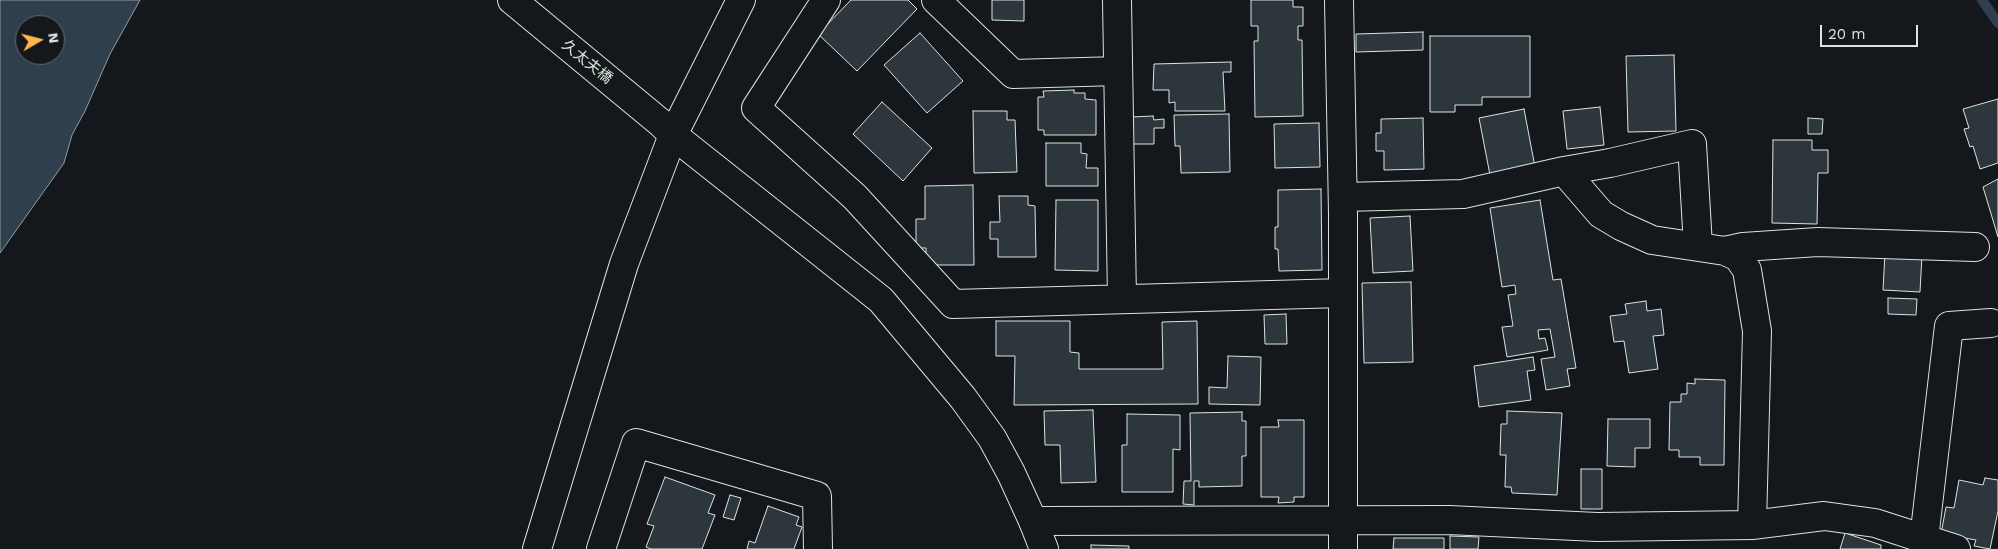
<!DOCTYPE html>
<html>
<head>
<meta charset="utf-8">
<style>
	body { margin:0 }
	#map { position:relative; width:1998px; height:549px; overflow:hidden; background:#14181c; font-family:"Work Sans",sans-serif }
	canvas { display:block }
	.north { position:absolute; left:15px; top:15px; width:50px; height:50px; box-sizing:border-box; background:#14181c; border:1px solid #626a69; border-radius:50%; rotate:82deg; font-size:14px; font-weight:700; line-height:20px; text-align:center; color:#d8e6dc }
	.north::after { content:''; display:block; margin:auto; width:18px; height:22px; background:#ffb74d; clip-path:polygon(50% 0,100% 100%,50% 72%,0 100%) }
	.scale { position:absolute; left:1820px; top:25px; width:98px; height:22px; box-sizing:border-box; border:2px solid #d8e6dc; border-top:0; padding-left:6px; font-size:15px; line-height:18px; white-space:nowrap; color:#d8e6dc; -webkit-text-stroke:4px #14181c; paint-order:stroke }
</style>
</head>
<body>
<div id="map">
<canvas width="1998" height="549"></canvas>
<div class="north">N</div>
<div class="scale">20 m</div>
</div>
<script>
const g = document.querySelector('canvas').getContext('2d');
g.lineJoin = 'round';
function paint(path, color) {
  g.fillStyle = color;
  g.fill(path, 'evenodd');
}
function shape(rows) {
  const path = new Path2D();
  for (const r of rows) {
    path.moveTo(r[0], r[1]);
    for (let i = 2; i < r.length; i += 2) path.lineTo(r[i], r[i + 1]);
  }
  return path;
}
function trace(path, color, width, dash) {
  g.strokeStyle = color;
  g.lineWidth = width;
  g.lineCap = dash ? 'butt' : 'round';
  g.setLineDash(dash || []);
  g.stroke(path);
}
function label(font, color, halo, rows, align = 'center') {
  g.font = font + ' "Work Sans","Noto Sans JP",sans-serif';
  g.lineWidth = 4;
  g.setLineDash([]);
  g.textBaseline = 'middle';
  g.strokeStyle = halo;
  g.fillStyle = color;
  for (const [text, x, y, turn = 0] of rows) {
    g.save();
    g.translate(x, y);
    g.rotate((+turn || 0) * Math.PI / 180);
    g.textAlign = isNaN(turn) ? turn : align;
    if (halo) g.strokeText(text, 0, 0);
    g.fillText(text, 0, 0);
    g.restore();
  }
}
const water = shape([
	[0,0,140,0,110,54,85,111,72,135,64,163,0,253,0,0],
	[25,25,55,25,55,55,25,55,25,25]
]);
const stream = shape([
	[1982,0,1998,23]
]);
const building = shape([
	[851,0,908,0,917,9,857,71,818,34,851,0],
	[992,0,1024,0,1024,21,992,20,992,0],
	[1251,0,1293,0,1293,7,1303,7,1303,26,1298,26,1298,40,1302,40,1303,116,1255,117,1254,41,1258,41,1258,26,1251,26,1251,0],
	[1423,32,1423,50,1356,52,1356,34,1423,32],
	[920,33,963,81,927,113,884,65,920,33],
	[1430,36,1530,36,1530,97,1482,97,1482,105,1455,105,1455,112,1430,112,1430,36],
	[1674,55,1676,131,1628,132,1626,56,1674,55],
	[1231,62,1231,72,1223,72,1225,111,1175,111,1175,102,1169,103,1169,90,1153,90,1154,64,1231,62],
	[1074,90,1074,93,1085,93,1085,99,1096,100,1096,135,1044,135,1044,130,1038,130,1038,97,1044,97,1043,91,1074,90],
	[1998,99,1998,163,1980,169,1973,146,1970,147,1964,129,1969,128,1963,109,1998,99],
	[882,102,932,148,903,181,853,134,882,102],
	[1600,107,1604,145,1567,149,1563,111,1600,107],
	[1524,109,1535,167,1490,175,1479,118,1524,109],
	[973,111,1007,111,1007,120,1015,120,1017,172,974,173,973,111],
	[1229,114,1230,172,1181,173,1180,146,1175,146,1174,115,1229,114],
	[1153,116,1154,120,1164,119,1164,128,1154,128,1154,144,1132,144,1132,117,1153,116],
	[1423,118,1424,169,1384,170,1384,151,1376,151,1376,133,1381,133,1381,119,1423,118],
	[1808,118,1823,119,1822,134,1808,134,1808,118],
	[1319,123,1320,167,1275,168,1274,124,1319,123],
	[1773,140,1812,140,1812,150,1828,150,1828,173,1818,173,1817,224,1772,223,1773,140],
	[1046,143,1081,143,1081,153,1087,154,1086,168,1098,168,1098,186,1046,186,1046,143],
	[1998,179,1998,237,1983,187,1998,179],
	[973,185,974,265,926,265,926,248,916,248,916,219,925,219,925,186,973,185],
	[1321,189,1322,270,1279,271,1278,249,1275,249,1275,227,1278,227,1278,190,1321,189],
	[999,196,1028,196,1028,205,1035,206,1036,257,998,257,998,239,990,239,990,222,1000,222,999,196],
	[1056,200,1098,200,1098,271,1055,270,1056,200],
	[1540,200,1553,280,1561,279,1576,368,1567,369,1570,386,1546,390,1541,359,1555,357,1550,329,1538,330,1539,339,1545,338,1548,350,1507,357,1502,327,1513,326,1508,295,1516,294,1515,285,1502,287,1490,208,1540,200],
	[1410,216,1413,271,1373,273,1370,218,1410,216],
	[1885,253,1922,255,1920,292,1883,290,1885,253],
	[1411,282,1413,362,1364,363,1362,283,1411,282],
	[1888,298,1917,299,1916,315,1888,314,1888,298],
	[1646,301,1647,311,1661,309,1664,335,1653,336,1658,369,1629,373,1624,341,1614,342,1610,316,1627,314,1625,304,1646,301],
	[1286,314,1287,344,1265,344,1264,315,1286,314],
	[996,321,1070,321,1070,352,1079,353,1079,369,1163,369,1162,322,1197,321,1198,404,1014,405,1015,356,996,356,996,321],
	[1228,356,1261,357,1260,405,1209,404,1209,387,1227,388,1228,356],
	[1533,357,1535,370,1527,371,1531,400,1479,407,1474,366,1533,357],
	[1695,379,1725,380,1724,465,1700,465,1700,457,1679,457,1679,450,1669,450,1670,402,1681,402,1681,394,1687,394,1687,383,1695,384,1695,379],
	[1093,410,1096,482,1061,483,1060,445,1045,445,1044,411,1093,410],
	[1507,411,1562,413,1557,495,1512,493,1511,487,1505,487,1506,455,1500,455,1501,424,1507,424,1507,411],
	[1242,412,1242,421,1246,421,1246,456,1242,456,1242,486,1199,487,1199,481,1194,481,1194,505,1183,504,1184,481,1191,481,1190,413,1242,412],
	[1127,414,1180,415,1180,450,1173,449,1173,492,1122,492,1122,445,1127,445,1127,414],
	[1608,419,1650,419,1650,448,1635,448,1635,467,1607,466,1608,419],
	[1278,420,1304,420,1304,497,1294,497,1294,502,1278,503,1279,497,1261,497,1261,427,1279,427,1278,420],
	[1581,469,1602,469,1602,509,1581,509,1581,469],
	[665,477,715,495,708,513,715,515,702,549,651,549,646,547,654,526,647,524,665,477],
	[1985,478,1998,480,1998,511,1990,549,1974,546,1976,540,1941,534,1946,507,1954,508,1959,480,1983,485,1985,478],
	[730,495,741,498,734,520,723,517,730,495],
	[768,506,799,517,796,525,802,527,794,549,747,549,749,541,755,543,768,506],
	[1845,533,1881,545,1881,549,1840,549,1845,533],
	[1450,536,1479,537,1478,549,1450,549,1450,536],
	[1394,538,1444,538,1444,549,1393,549,1394,538],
	[1091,545,1129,546,1129,549,1091,549,1091,545]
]);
const minor = shape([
	[826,0,756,108,855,197,953,304,1343,293],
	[936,0,1013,74,1118,71],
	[1117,0,1122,299],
	[1339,0,1343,214,1343,549],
	[1564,171,1601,214,1621,226,1652,240,1725,251,1738,257,1747,270,1757,331,1752,525],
	[1343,197,1463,194,1564,171,1610,163,1692,144,1698,246],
	[1725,251,1743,247,1818,242,1975,247],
	[1033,521,1449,520,1597,527,1752,525,1824,516,1875,523,1956,549],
	[1924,539,1949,326,1991,323],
	[537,549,624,264,673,135,741,0],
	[601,549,636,443,817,496,818,549]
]);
const tertiary = shape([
	[512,0,662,124,673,135,881,300,963,398,992,438,1011,473,1033,521,1044,549]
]);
const streetNames = [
	["久太夫橋",587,62,39]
];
paint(water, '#2f3f4d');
trace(water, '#939e99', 1);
trace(stream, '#2f3f4d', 10);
paint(building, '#2c363c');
trace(building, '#d8e6dc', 1);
trace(minor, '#d8e6dc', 30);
trace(tertiary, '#d8e6dc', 30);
trace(minor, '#14181c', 28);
trace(tertiary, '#14181c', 28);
label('15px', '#d8e6dc', '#14181c', streetNames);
</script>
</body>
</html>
